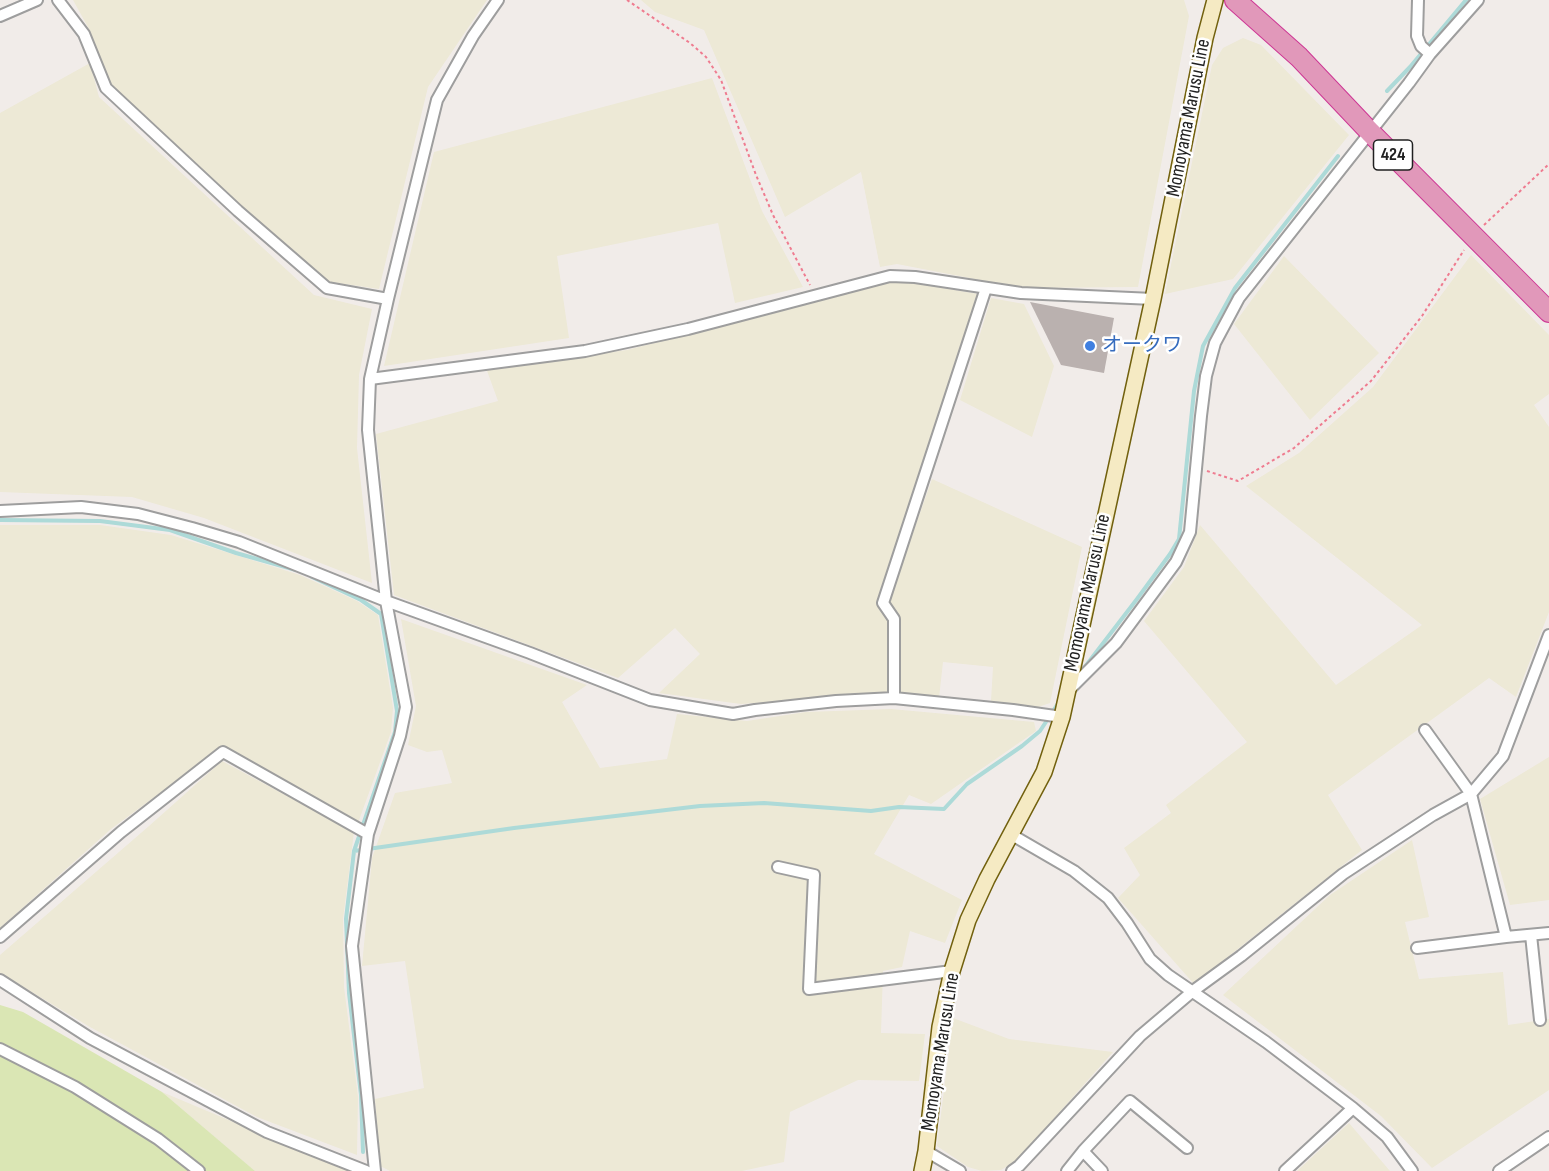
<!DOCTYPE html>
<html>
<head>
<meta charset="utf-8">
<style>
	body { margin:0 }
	canvas { display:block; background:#f1ece9 }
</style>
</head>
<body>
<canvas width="1549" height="1171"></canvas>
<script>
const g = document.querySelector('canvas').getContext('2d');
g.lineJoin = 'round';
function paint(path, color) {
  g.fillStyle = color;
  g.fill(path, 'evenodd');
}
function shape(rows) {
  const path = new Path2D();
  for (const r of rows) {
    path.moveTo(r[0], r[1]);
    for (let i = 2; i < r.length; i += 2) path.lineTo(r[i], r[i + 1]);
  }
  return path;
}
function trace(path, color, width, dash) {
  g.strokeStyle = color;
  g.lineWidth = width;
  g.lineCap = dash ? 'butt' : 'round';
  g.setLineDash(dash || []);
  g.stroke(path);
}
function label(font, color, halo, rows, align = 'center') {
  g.font = font + ' "Sofia Sans Condensed","Noto Sans JP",sans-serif';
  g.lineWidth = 5;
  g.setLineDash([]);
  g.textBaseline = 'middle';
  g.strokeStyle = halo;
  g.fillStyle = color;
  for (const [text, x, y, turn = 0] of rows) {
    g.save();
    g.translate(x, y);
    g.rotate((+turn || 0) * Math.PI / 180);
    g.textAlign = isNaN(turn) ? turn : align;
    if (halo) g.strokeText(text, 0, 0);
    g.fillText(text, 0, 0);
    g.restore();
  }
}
const farmland = shape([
	[73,0,487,0,428,87,379,289,324,281,111,86,89,29],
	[641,0,1184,0,1189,16,1138,287,1021,288,897,264,880,267,861,172,785,217,704,30,655,12],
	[1243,38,1261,45,1349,135,1233,279,1165,294,1212,65,1223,48],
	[90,63,99,97,314,295,372,309,359,375,357,448,372,583,204,518,132,497,0,492,0,113],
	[712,78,762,211,803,287,735,303,718,223,557,256,569,338,384,366,434,152],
	[1471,255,1549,335,1549,394,1534,405,1549,427,1549,612,1516,697,1489,678,1328,795,1362,850,1194,984,1118,898,1140,875,1124,848,1171,813,1166,805,1247,742,1144,621,1184,567,1200,525,1336,685,1422,625,1246,486,1299,453,1373,387],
	[1284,256,1379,353,1310,420,1234,324],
	[896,280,978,294,876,603,888,622,889,694,741,704,659,693,700,654,675,628,618,678,394,595,376,434,498,401,486,368,627,350],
	[991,298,1024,304,1054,366,1032,437,960,400],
	[932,479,1082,547,1050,703,1038,707,991,701,993,667,943,662,939,698,898,692,899,616,888,603],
	[0,525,100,525,171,535,300,575,357,601,378,615,393,708,391,732,358,823,224,746,111,829,0,928],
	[401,619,587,685,562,702,600,768,667,759,677,714,747,721,806,712,891,709,1034,722,1036,731,931,804,909,795,874,854,962,900,945,943,910,931,902,967,883,971,881,1033,925,1034,919,1081,858,1080,790,1112,784,1162,742,1171,390,1171,380,1166,375,1099,424,1088,405,961,362,966,372,858,395,793,452,783,442,750,427,752,408,745,416,706],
	[1549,757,1549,900,1510,905,1480,799],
	[222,761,354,832,343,919,344,987,358,1097,357,1155,257,1117,90,1027,0,973,0,955,149,826],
	[1412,840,1429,917,1405,922,1419,979,1503,972,1508,1025,1549,1019,1549,1090,1432,1168,1381,1116,1223,995,1330,895],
	[953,1018,1009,1039,1113,1052,1017,1160,1001,1170,982,1171,968,1167,937,1146],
	[162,1092,350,1171,255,1171],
	[1349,1123,1390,1171,1297,1171]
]);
const grass = shape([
	[0,1005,23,1012,162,1092,255,1171,0,1171]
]);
const stream = shape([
	[1387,91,1410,67,1466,0],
	[0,520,100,521,170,530,236,553,296,570],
	[312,577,361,600,381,614,397,711,395,732,354,851,346,919,349,993,361,1095,363,1152],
	[1081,672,1137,599,1170,554,1179,539,1194,391,1203,346,1235,288,1338,156],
	[354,851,514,828,700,806,764,803,871,811,899,807,944,809,967,784,1022,746,1040,731,1059,702]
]);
const building = shape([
	[1030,302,1114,318,1104,373,1061,365]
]);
const path = shape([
	[627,0,690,43,706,57,721,80,756,175,773,215,810,285],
	[1484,225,1549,164],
	[1207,471,1238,481,1294,448,1371,381,1422,316,1464,250]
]);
const street = shape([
	[58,0,84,34,106,88,238,211,327,288,388,299],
	[1418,0,1417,36,1421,46,1430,54],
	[0,16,37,0],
	[370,379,585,351,688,329,890,276,915,277,1021,293,1153,299],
	[0,511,81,507,138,514,192,528,239,542,386,601,530,653,650,700,733,714,755,710,836,701,894,698,1013,710,1062,717],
	[1069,690,1116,643,1176,562,1190,532,1201,416,1206,376,1215,343,1239,298,1409,83,1430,54,1478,0],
	[894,698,894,619,883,603,986,288],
	[1425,730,1471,794,1506,937,1549,933],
	[1012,835,1074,871,1108,898,1127,923,1150,959,1168,975,1266,1042,1353,1108,1387,1137,1412,1171],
	[778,867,814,875,809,989,952,971],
	[1531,935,1540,1020],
	[0,937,121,832,223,752,368,834],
	[1417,948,1506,937],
	[0,980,90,1038,267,1132,366,1171],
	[0,1049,75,1087,158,1139,199,1171],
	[926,1151,960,1171],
	[1083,1151,1130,1101,1187,1148],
	[375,1171,352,946,368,834,400,736,406,707,386,601,368,430,370,379,388,299,437,100,473,36,498,0],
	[1012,1171,1019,1166,1140,1036,1193,991,1241,956,1343,874,1433,815,1471,794,1503,756,1549,635],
	[1067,1171,1083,1151,1102,1171],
	[1285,1171,1353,1108],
	[1499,1171,1549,1137]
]);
const secondary = shape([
	[922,1171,926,1151,940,1027,952,971,968,920,987,879,1044,772,1062,717,1153,299,1205,38,1215,0]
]);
const highway = shape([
	[1235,0,1299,57,1370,132,1549,312]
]);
const markers = [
	[1090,346,6,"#3f7fe0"]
];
const shields = [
	[1393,155,39]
];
const shieldNames = [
	["424",1393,155]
];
const streetNames = [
	["Momoyama Marusu Line",1189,118,-79],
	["Momoyama Marusu Line",1088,593,-78],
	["Momoyama Marusu Line",941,1052,-81]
];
const shopNames = [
	["オークワ",1102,346]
];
paint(farmland, '#ede9d6');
paint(grass, '#dae6b4');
trace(stream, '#addad8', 4);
paint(building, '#bab1af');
trace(street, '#9e9e9e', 14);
trace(secondary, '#72610e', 18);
trace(highway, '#ce3795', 22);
trace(path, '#ef7c90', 2, [3, 3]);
trace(street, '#fff', 10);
trace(secondary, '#f5eac3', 15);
trace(highway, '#e198ba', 20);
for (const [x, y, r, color] of markers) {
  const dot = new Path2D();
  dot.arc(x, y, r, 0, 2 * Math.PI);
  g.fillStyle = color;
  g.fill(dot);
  trace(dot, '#fff', 2);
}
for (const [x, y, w] of shields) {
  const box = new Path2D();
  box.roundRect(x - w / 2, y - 15, w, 30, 4.5);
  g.fillStyle = '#fff';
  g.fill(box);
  trace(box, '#212121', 1.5);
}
label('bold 18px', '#212121', null, shieldNames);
label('20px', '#212121', '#fff', streetNames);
label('20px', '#366cbe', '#fff', shopNames, 'left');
</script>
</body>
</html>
